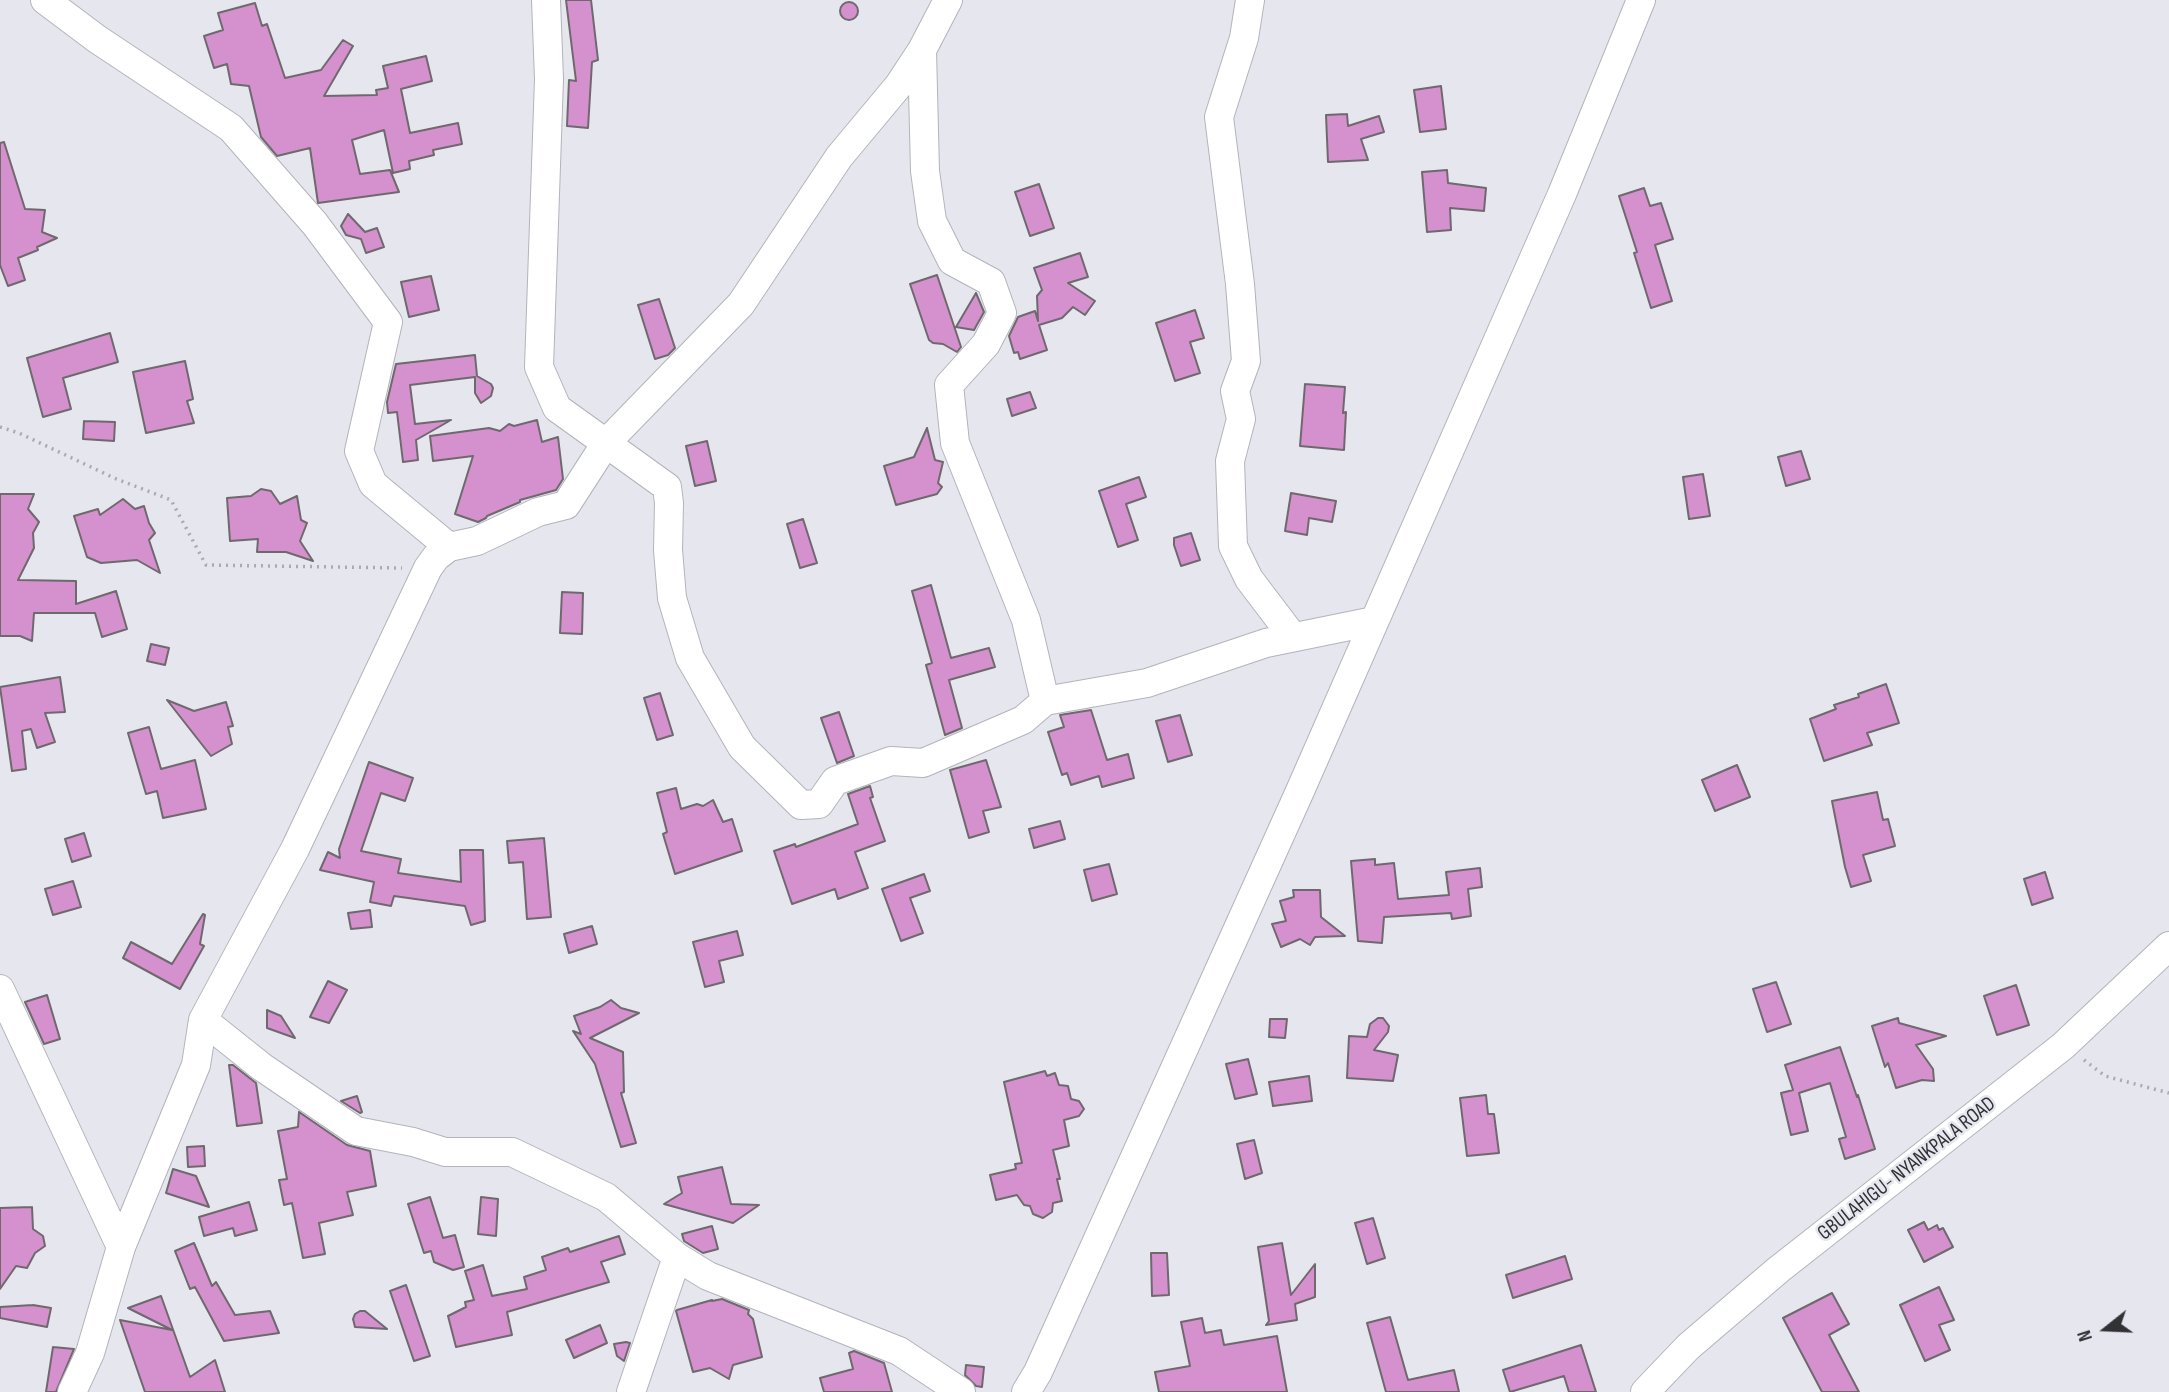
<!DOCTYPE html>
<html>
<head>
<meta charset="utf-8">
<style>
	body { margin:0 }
	#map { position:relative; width:2169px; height:1392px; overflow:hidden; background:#e5e6ee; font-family:"Sofia Sans Condensed",sans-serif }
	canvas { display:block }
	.north { position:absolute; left:2071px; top:1294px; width:70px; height:70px; -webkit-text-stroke:5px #e5e6ee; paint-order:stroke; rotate:252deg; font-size:19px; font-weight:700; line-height:28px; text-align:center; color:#323236 }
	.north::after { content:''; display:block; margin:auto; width:24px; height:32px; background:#323236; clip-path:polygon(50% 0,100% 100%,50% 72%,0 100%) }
</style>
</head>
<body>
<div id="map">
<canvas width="2169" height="1392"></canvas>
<div class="north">N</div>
</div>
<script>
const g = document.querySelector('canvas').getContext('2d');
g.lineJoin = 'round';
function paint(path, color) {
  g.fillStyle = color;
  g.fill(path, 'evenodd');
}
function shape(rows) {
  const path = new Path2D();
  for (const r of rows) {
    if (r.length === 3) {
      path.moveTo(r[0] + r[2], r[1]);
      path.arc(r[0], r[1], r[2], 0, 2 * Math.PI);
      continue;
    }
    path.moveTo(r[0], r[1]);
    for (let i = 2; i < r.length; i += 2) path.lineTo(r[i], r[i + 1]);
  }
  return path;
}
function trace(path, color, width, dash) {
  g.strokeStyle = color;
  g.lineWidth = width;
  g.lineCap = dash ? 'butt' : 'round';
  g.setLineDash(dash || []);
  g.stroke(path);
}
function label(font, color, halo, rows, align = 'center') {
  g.font = font + ' "Sofia Sans Condensed",sans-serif';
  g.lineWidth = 5;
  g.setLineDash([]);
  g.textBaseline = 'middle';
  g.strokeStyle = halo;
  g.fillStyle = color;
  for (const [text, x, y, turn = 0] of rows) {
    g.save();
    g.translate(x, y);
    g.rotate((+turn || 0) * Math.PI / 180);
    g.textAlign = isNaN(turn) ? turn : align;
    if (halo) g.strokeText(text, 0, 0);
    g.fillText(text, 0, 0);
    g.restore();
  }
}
const building = shape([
	[566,0,591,0,598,60,592,62,588,128,567,126,569,80,576,81,566,0],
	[849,11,9],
	[255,3,262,26,267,24,285,78,321,70,343,40,353,46,324,96,377,95,376,90,388,88,383,66,426,56,432,81,401,89,410,133,458,123,462,144,433,150,434,155,409,161,410,169,393,173,384,130,352,140,360,174,390,170,399,192,318,203,310,148,277,156,261,137,249,86,231,84,227,64,214,68,204,36,223,30,218,13,255,3],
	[1441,86,1446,129,1420,132,1414,90,1441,86],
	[1347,114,1348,126,1379,116,1384,132,1361,139,1368,160,1328,162,1326,115,1347,114],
	[4,142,25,209,45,210,42,232,57,238,37,247,38,250,18,258,25,280,8,286,0,265,0,143,4,142],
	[1447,170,1448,183,1486,188,1484,211,1450,208,1451,230,1427,232,1422,172,1447,170],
	[1039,184,1054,228,1030,236,1015,192,1039,184],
	[1644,188,1650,206,1661,203,1673,239,1655,245,1672,301,1651,308,1634,253,1637,252,1619,196,1644,188],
	[348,214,365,232,377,228,384,247,366,253,361,239,346,235,341,226,348,214],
	[1080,253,1088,277,1068,283,1095,301,1085,315,1073,307,1062,318,1039,325,1047,350,1020,359,1018,352,1014,353,1009,336,1018,317,1035,311,1038,321,1037,296,1042,290,1034,268,1080,253],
	[937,275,961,347,957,352,943,344,933,343,929,340,910,284,937,275],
	[431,276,439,310,409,317,401,282,431,276],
	[976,293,984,312,974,330,956,327,976,293],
	[659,299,675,348,668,355,655,359,638,305,659,299],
	[1195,310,1204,338,1190,342,1200,373,1175,381,1156,323,1195,310],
	[110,333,118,362,63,378,71,409,43,417,27,358,110,333],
	[475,355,477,376,491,384,493,388,491,396,481,403,475,393,475,377,410,385,415,424,451,420,416,440,418,460,403,462,397,412,388,413,387,402,396,364,475,355],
	[185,361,193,399,187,401,194,423,146,433,133,372,185,361],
	[1305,384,1345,387,1343,413,1346,412,1344,450,1300,446,1305,384],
	[1030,392,1036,408,1012,416,1007,399,1030,392],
	[537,420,542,442,558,437,563,479,556,490,520,500,520,502,487,516,486,518,478,522,455,514,473,456,433,461,430,436,489,428,500,431,509,424,514,426,537,420],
	[84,421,115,422,114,441,83,439,84,421],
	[927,428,935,460,943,462,938,483,942,487,937,494,896,505,884,466,914,457,927,428],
	[707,441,716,481,695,486,686,446,707,441],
	[1801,451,1810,479,1786,486,1778,457,1801,451],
	[1703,474,1710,516,1689,519,1683,477,1703,474],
	[1139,477,1146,497,1126,504,1138,540,1118,547,1099,491,1139,477],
	[261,489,271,491,280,504,297,496,301,520,307,523,300,541,313,561,286,552,257,552,258,539,230,541,227,498,251,496,261,489],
	[1291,493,1336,501,1332,522,1309,518,1307,535,1285,531,1291,493],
	[0,494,34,494,28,509,39,522,33,533,34,548,18,580,76,581,76,604,116,591,127,629,102,637,95,613,34,613,32,641,20,636,0,636,0,494],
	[123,499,135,509,144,506,149,523,155,533,149,540,160,573,137,560,101,563,87,557,74,516,98,509,100,515,123,499],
	[803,519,817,563,800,568,787,524,803,519],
	[1191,533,1200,560,1181,566,1174,545,1174,538,1191,533],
	[931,585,951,658,989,648,995,667,949,680,962,728,945,735,926,665,932,663,912,591,931,585],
	[562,592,583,593,582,634,560,633,562,592],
	[151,644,169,648,165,665,147,661,151,644],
	[60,677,65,712,45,713,55,742,37,748,31,729,22,731,26,769,12,771,0,687,60,677],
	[1886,684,1899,723,1867,733,1872,745,1824,761,1810,719,1836,709,1834,705,1859,697,1858,694,1886,684],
	[660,693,673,735,657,740,644,698,660,693],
	[167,700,194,711,226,702,233,726,228,727,232,744,211,756,167,700],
	[1091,710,1107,760,1128,754,1134,778,1102,787,1099,776,1071,785,1067,773,1062,775,1048,732,1064,727,1060,715,1091,710],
	[839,712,854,756,837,763,821,718,839,712],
	[1180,715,1192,755,1168,762,1156,721,1180,715],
	[149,727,161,769,195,760,206,809,163,818,157,791,146,794,128,733,149,727],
	[986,760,1001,807,983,811,989,832,969,838,950,770,986,760],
	[369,762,413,778,405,801,381,793,361,851,401,859,398,873,461,882,460,850,483,850,485,921,471,925,465,906,394,896,391,906,370,902,374,882,320,870,328,852,340,858,339,849,369,762],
	[1737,765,1750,797,1715,811,1702,780,1737,765],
	[870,786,873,797,870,798,885,841,855,852,868,888,838,899,835,889,792,904,774,851,795,844,796,847,858,824,848,794,870,786],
	[676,788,681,809,697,804,703,806,713,800,723,822,732,819,742,851,675,874,663,834,667,832,657,793,676,788],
	[1877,792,1883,820,1888,819,1895,846,1863,855,1871,881,1851,887,1845,867,1832,801,1877,792],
	[1060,821,1065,839,1034,848,1029,829,1060,821],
	[84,833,91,856,72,862,65,839,84,833],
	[544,838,551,917,527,919,523,862,509,863,507,841,544,838],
	[1375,859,1375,865,1394,863,1398,899,1449,895,1446,872,1480,868,1482,887,1468,889,1471,916,1452,919,1451,913,1384,917,1382,943,1358,941,1351,861,1375,859],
	[1109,864,1117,894,1092,901,1084,870,1109,864],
	[2045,872,2053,898,2032,905,2024,879,2045,872],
	[924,874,930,891,910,898,923,933,901,941,882,889,924,874],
	[73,881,81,907,53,915,45,889,73,881],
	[1293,890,1320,890,1321,917,1345,936,1315,937,1310,945,1300,939,1281,947,1272,924,1286,921,1280,901,1294,897,1293,890],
	[370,910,372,927,351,929,348,913,370,910],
	[203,914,205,915,200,944,204,946,180,989,123,958,131,942,172,964,203,914],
	[592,926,597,944,569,953,564,934,592,926],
	[737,931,743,955,719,961,724,982,705,987,693,942,737,931],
	[328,981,347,990,329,1023,310,1017,328,981],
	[1776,982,1791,1024,1767,1032,1753,989,1776,982],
	[2016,985,2029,1025,1997,1035,1984,996,2016,985],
	[47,995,60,1039,44,1044,25,1002,47,995],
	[611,1000,621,1008,639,1013,590,1038,623,1052,624,1092,621,1093,636,1143,621,1147,595,1064,573,1031,581,1034,574,1016,600,1007,611,1000],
	[267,1010,281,1016,295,1038,267,1028,267,1010],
	[1378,1018,1383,1018,1389,1026,1388,1032,1374,1050,1398,1055,1393,1081,1347,1078,1349,1036,1367,1037,1370,1024,1378,1018],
	[1898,1018,1899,1023,1946,1036,1916,1045,1933,1069,1934,1081,1922,1080,1896,1088,1888,1063,1885,1067,1872,1026,1898,1018],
	[1270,1019,1287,1019,1285,1038,1269,1037,1270,1019],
	[1840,1047,1857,1097,1858,1095,1875,1149,1845,1159,1839,1139,1846,1137,1830,1083,1799,1093,1808,1131,1791,1135,1781,1093,1793,1090,1785,1065,1840,1047],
	[1248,1059,1257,1094,1235,1099,1226,1064,1248,1059],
	[229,1065,233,1065,256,1083,262,1123,237,1126,229,1065],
	[1045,1071,1047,1076,1055,1073,1059,1085,1068,1086,1071,1099,1079,1101,1084,1109,1079,1116,1064,1120,1069,1146,1053,1150,1060,1179,1057,1179,1062,1201,1053,1203,1052,1212,1043,1218,1033,1214,1030,1206,1024,1205,1017,1195,996,1200,990,1175,1016,1169,1015,1164,1022,1163,1004,1082,1045,1071],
	[1309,1076,1312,1101,1273,1106,1269,1082,1309,1076],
	[1486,1095,1488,1114,1494,1114,1499,1153,1467,1156,1460,1098,1486,1095],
	[357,1096,362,1112,360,1113,341,1101,357,1096],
	[299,1112,347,1145,370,1151,376,1186,347,1192,353,1215,319,1223,325,1254,303,1258,292,1203,284,1205,279,1180,287,1179,278,1131,298,1127,299,1112],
	[1254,1140,1262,1173,1245,1179,1237,1144,1254,1140],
	[204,1146,205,1166,188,1167,187,1147,204,1146],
	[722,1167,731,1204,759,1205,733,1223,664,1204,682,1193,678,1177,722,1167],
	[173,1169,196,1176,209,1207,166,1193,173,1169],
	[430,1197,443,1238,455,1235,464,1267,453,1270,434,1262,431,1251,424,1253,408,1204,430,1197],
	[481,1197,498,1199,496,1236,478,1234,481,1197],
	[249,1202,257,1230,235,1236,233,1228,204,1236,199,1217,249,1202],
	[32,1207,33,1229,43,1236,45,1246,35,1253,27,1268,16,1266,0,1289,0,1208,32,1207],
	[1373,1218,1385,1258,1367,1264,1355,1223,1373,1218],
	[1924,1222,1928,1230,1937,1225,1939,1230,1943,1228,1953,1247,1924,1262,1908,1230,1924,1222],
	[712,1226,718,1249,703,1253,684,1241,682,1234,712,1226],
	[619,1236,625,1254,601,1262,609,1282,507,1312,512,1335,456,1347,448,1316,466,1307,465,1302,474,1300,465,1271,483,1265,492,1296,527,1289,524,1277,546,1270,542,1257,568,1248,570,1252,619,1236],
	[194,1243,212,1286,216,1282,235,1315,270,1311,279,1333,224,1341,195,1287,190,1289,175,1251,194,1243],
	[1282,1243,1291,1295,1315,1264,1315,1297,1295,1304,1297,1320,1266,1325,1269,1321,1258,1247,1282,1243],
	[1151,1253,1167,1253,1169,1295,1152,1296,1151,1253],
	[1565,1256,1572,1279,1513,1298,1506,1275,1565,1256],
	[406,1285,430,1356,414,1361,390,1291,406,1285],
	[1939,1287,1954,1320,1939,1325,1950,1350,1925,1361,1900,1305,1939,1287],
	[1832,1293,1849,1324,1829,1335,1859,1392,1822,1392,1783,1318,1832,1293],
	[161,1296,190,1377,215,1360,225,1392,145,1392,120,1320,172,1330,128,1308,161,1296],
	[722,1299,749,1310,748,1314,753,1319,762,1357,733,1365,729,1379,710,1368,693,1372,676,1311,677,1310,712,1300,712,1301,722,1299],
	[33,1305,51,1308,47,1327,0,1318,0,1307,33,1305],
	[360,1311,365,1311,387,1329,355,1327,353,1319,355,1314,360,1311],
	[1390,1317,1408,1380,1454,1370,1459,1392,1386,1392,1367,1323,1390,1317],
	[1202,1318,1205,1333,1221,1330,1224,1345,1277,1336,1287,1392,1159,1392,1155,1372,1190,1366,1181,1322,1202,1318],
	[600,1325,607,1343,574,1358,566,1340,600,1325],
	[626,1342,630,1343,624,1361,617,1356,614,1344,626,1342],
	[1581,1345,1596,1392,1569,1392,1564,1376,1510,1392,1503,1370,1581,1345],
	[53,1347,74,1349,56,1392,46,1392,53,1347],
	[854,1351,884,1363,892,1392,824,1392,820,1378,853,1369,849,1353,854,1351],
	[966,1365,984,1367,982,1387,976,1386,965,1375,966,1365]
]);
const path = shape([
	[0,427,19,433,114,478,171,500,206,565,402,568],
	[2084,1060,2105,1076,2169,1093]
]);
const minor = shape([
	[45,0,97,39,231,128,315,224,388,322,359,451,373,484,449,547],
	[546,0,549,79,539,367,557,408,667,487,669,503,668,550,672,598,690,658,742,747,801,805,819,804,835,781,891,761,923,763,1023,720,1045,701,1026,620,955,443,949,385,986,344,1002,313,991,282,952,261,932,221,925,171,922,50],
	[1250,0,1244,38,1219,117,1240,284,1246,361,1235,391,1241,419,1230,461,1233,546,1249,579,1293,637],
	[1045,701,1147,683,1266,643,1374,621],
	[0,989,121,1247],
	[203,1020,262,1067,356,1131,413,1142,445,1152,512,1152,606,1197,677,1257,708,1276,899,1351,961,1392],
	[72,1392,90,1353,121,1247,196,1065,203,1020,295,849,428,568,436,557,449,547,477,541,538,512,566,505,606,443,741,304,839,157,899,85,922,50,948,0],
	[631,1392,677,1257],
	[1026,1392,1038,1372,1300,791,1562,194,1641,0],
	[1645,1392,1688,1347,1778,1270,2063,1046,2169,946]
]);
const streetNames = [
	["GBULAHIGU- NYANKPALA ROAD",1907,1169,-38]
];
paint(building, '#d590ce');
trace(building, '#6f696e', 2);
trace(minor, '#b3b4bb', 30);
trace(path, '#aaaab1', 3.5, [2, 5]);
trace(minor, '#fff', 28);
label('21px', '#323236', '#e5e6ee', streetNames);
</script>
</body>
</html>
